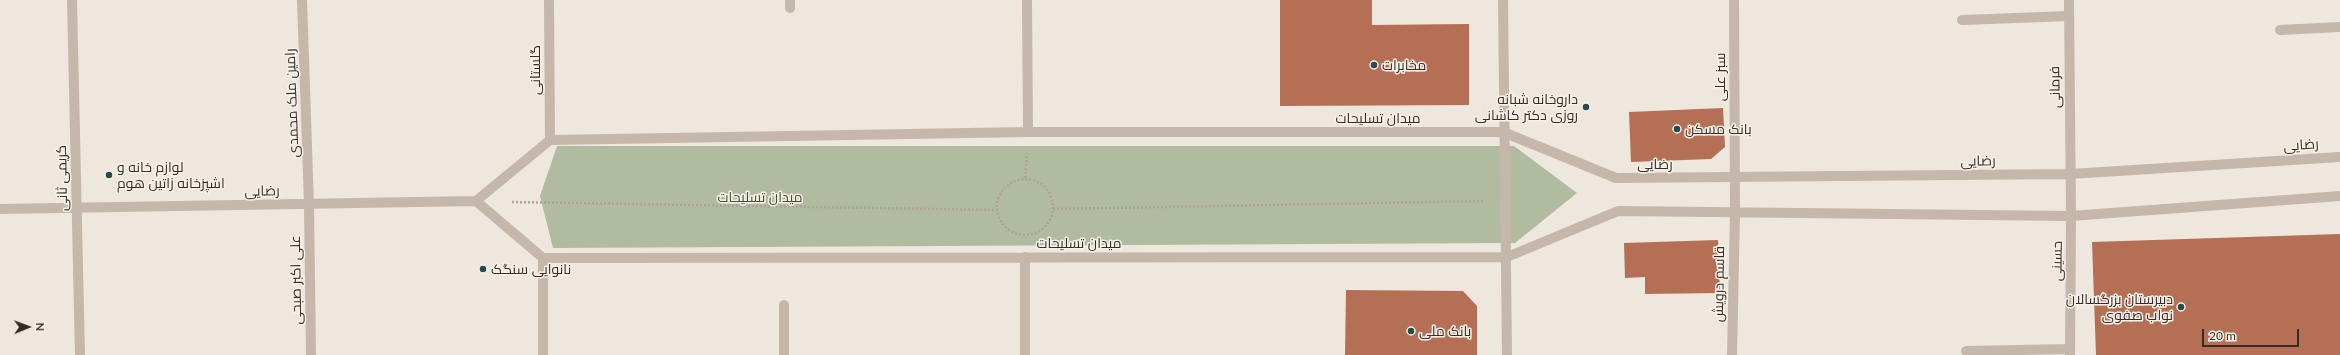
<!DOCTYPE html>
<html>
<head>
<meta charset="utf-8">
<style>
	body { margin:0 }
	#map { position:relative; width:2340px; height:355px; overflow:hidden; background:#eee7dd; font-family:Lato,sans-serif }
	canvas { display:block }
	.north { position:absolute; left:8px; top:307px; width:40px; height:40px; -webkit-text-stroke:3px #f7f1e8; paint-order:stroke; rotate:89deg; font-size:11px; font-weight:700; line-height:16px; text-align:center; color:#342c29 }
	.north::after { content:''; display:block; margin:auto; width:14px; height:18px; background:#342c29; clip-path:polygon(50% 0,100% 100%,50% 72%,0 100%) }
	.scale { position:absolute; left:2202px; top:329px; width:97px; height:18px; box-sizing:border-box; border:2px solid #342c29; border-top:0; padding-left:5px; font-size:12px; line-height:14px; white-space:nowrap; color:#342c29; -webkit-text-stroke:3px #f7f1e8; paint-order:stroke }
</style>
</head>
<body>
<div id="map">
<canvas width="2340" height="355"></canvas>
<div class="north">N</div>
<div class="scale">20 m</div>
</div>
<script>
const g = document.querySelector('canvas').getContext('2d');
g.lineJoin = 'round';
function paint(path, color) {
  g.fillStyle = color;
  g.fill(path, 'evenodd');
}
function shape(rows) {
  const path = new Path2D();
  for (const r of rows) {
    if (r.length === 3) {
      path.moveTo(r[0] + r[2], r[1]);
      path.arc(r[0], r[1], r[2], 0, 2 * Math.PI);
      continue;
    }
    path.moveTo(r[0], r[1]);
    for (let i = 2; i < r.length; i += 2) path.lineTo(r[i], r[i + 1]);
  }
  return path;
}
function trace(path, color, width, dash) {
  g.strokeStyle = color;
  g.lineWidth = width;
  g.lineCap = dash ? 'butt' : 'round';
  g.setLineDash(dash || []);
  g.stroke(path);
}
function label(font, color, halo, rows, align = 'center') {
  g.font = font + ' Lato,Cairo,sans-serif';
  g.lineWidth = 3;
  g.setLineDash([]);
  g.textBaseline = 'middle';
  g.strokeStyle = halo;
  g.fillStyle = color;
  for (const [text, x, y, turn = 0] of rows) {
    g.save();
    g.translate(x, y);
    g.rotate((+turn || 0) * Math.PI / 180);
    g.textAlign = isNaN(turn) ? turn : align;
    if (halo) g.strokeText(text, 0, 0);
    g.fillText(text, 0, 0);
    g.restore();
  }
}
const green = shape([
	[557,146,1514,146,1577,193,1515,243,553,248,540,196]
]);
const building = shape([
	[1280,0,1372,0,1372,25,1469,24,1469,105,1280,106],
	[1723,108,1725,147,1711,159,1631,162,1629,112],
	[2340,234,2340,355,2096,355,2092,242],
	[1718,240,1720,293,1645,294,1645,277,1625,278,1624,243],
	[1346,290,1463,291,1477,306,1477,355,1345,355]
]);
const path = shape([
	[1025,178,1027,153],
	[1025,207,28],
	[512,202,997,210],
	[1053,209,1483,201]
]);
const minor = shape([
	[72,0,80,355],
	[302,0,309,205,311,355],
	[549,0,550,140],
	[790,0,790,8],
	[1027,0,1028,132],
	[1503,0,1507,355],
	[2069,0,2071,216,2070,355],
	[1962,20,2069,16],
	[2280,30,2340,27],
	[476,201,550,140,1028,132,1503,132,1616,178,2070,174,2340,157],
	[476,201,543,258,1507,257,1618,211,2071,216,2340,196],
	[0,209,476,201],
	[784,305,784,355],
	[1966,351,2070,349],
	[543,355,543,258],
	[1025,355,1025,257],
	[1732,355,1735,213,1734,0]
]);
const markers = [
	[1374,65,4,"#244b4f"],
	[1586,107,4,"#244b4f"],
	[1677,129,4,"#244b4f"],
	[109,175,4,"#244b4f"],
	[483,269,4,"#244b4f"],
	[2181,307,4,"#244b4f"],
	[1411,331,4,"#244b4f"]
];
const poiNames = [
	["مخابرات",1382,65],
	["داروخانه شبانه",1578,99,"right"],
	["روزی دکتر کاشانی",1578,115,"right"],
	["بانک مسکن",1685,129],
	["لوازم خانه و",117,167],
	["اشپزخانه زاتین هوم",117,183],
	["نانوایی سنگک",491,269],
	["دبیرستان بزرگسالان",2173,299,"right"],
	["نواب صفوی",2173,315,"right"],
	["بانک ملی",1419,331]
];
const streetNames = [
	["گلستانی",535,70,-90],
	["سبز علی",1720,77,-90],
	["فرمانی",2055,87,-91],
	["رامین ملک محمدی",292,103,-92],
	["میدان تسلیحات",1378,118],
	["رضایی",2301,145,-4],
	["رضایی",1978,161,-1],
	["رضایی",1655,164],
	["کریمی ثانی",62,178,-91],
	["رضایی",262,191,-1],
	["میدان تسلیحات",1079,243],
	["حسینی",2057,261,-89],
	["علی اکبر صبحی",296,280,-91],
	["قاسم درویش",1719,284,-89]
];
const parkNames = [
	["میدان تسلیحات",760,197]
];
paint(green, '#b1bb9f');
paint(building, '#b56f54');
trace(path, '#b0a295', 2.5, [2, 2]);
trace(minor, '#c5b7aa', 10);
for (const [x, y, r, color] of markers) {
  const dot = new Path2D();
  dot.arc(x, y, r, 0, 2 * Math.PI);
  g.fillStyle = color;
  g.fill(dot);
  trace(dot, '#f7f1e8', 1.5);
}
label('14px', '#342c29', '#f7f1e8', poiNames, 'left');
label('14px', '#342c29', '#f7f1e8', streetNames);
label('14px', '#424e30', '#f7f1e8', parkNames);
</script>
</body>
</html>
